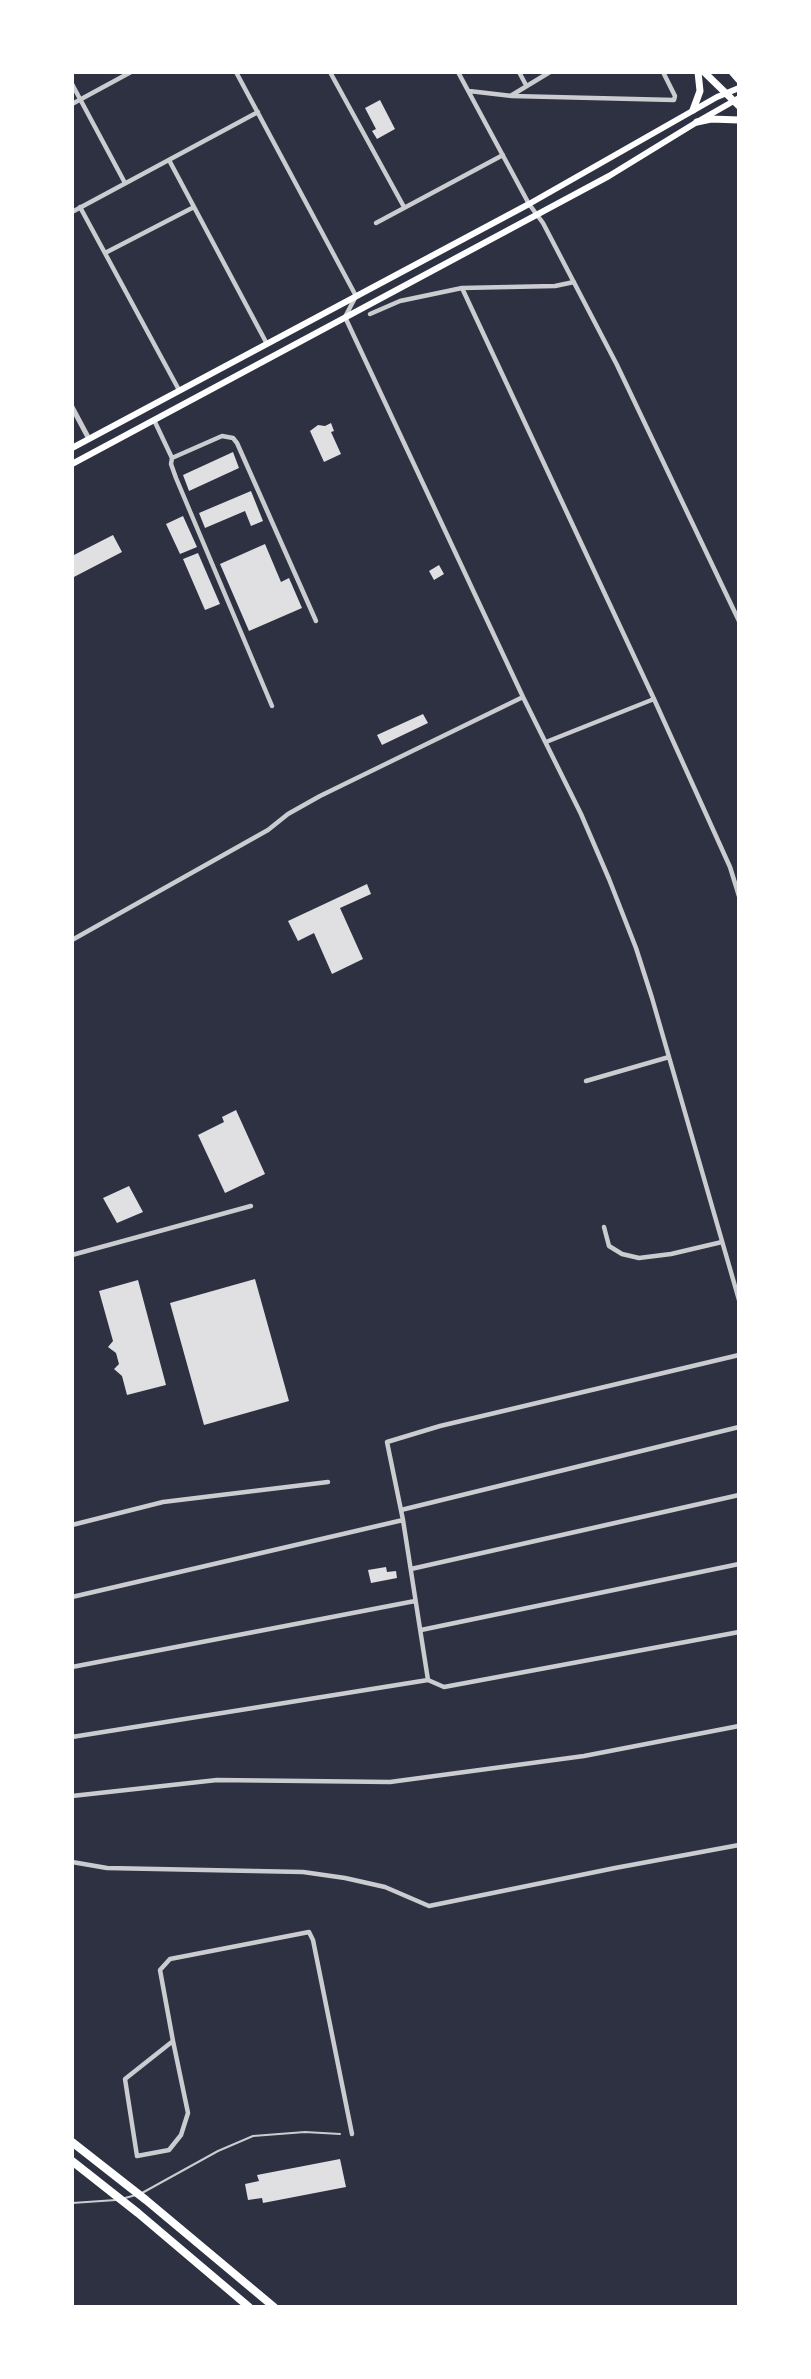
<!DOCTYPE html>
<html>
<head>
<meta charset="utf-8">
<style>
	body { margin:0 }
	#map { position:relative; width:811px; height:2379px; overflow:hidden; background:#2d3142; font-family:Commissioner,sans-serif }
	canvas { display:block }
	.frame { position:absolute; inset:0; border:74px solid #fff; pointer-events:none }
</style>
</head>
<body>
<div id="map">
<canvas width="811" height="2379"></canvas>
<div class="frame"></div>
</div>
<script>
const g = document.querySelector('canvas').getContext('2d');
g.lineJoin = 'round';
function paint(path, color) {
  g.fillStyle = color;
  g.fill(path, 'evenodd');
}
function shape(rows) {
  const path = new Path2D();
  for (const r of rows) {
    path.moveTo(r[0], r[1]);
    for (let i = 2; i < r.length; i += 2) path.lineTo(r[i], r[i + 1]);
  }
  return path;
}
function trace(path, color, width, dash) {
  g.strokeStyle = color;
  g.lineWidth = width;
  g.lineCap = dash ? 'butt' : 'round';
  g.setLineDash(dash || []);
  g.stroke(path);
}
const building = shape([
	[380,100,395,129,377,139,372,131,376,129,365,108],
	[331,423,334,431,331,432,341,454,324,462,310,431,318,425,325,426],
	[233,452,239,468,189,491,183,475],
	[251,491,263,521,251,526,245,511,205,528,199,513],
	[183,516,197,547,180,554,166,524],
	[113,535,122,552,72,578,72,556],
	[265,544,281,582,289,578,302,608,249,631,220,564],
	[198,553,220,604,205,610,183,559],
	[439,565,444,574,434,580,429,571],
	[423,714,428,723,382,745,377,735],
	[367,884,371,894,340,908,363,959,332,974,314,933,298,941,288,921],
	[236,1110,265,1174,225,1193,198,1135,224,1122,222,1117],
	[129,1186,143,1212,117,1223,103,1198],
	[255,1279,289,1401,204,1425,170,1303],
	[138,1280,166,1385,127,1395,122,1376,114,1369,119,1364,116,1353,108,1347,113,1341,99,1291],
	[386,1567,387,1572,396,1571,397,1578,371,1583,368,1570],
	[340,2159,346,2187,263,2203,262,2198,248,2200,245,2184,259,2181,257,2175]
]);
const service = shape([
	[142,2193,218,2151,253,2136,305,2132,340,2134],
	[125,2198,136,2195],
	[72,2203,116,2200]
]);
const minor = shape([
	[236,72,356,296,345,317,523,697,581,814,609,879,636,948,652,998,739,1300],
	[330,72,404,207],
	[458,72,529,204,543,223,617,365,739,621],
	[519,72,526,85],
	[72,84,125,183],
	[469,91,512,96,674,100,675,96,663,72],
	[512,95,550,72],
	[72,104,131,72],
	[169,160,267,344],
	[80,207,179,390],
	[72,212,258,112],
	[376,223,503,155],
	[105,253,194,207],
	[462,288,654,699,730,867,739,896],
	[370,314,400,301,462,288,555,286,574,282],
	[154,420,172,458,171,464,176,478,272,706],
	[172,458,222,436,233,438,237,443,316,621],
	[546,742,654,699],
	[72,940,268,830,288,814,320,796,523,697],
	[586,1081,669,1057],
	[604,1227,609,1246,622,1254,639,1258,671,1254,722,1242],
	[72,1255,251,1206],
	[401,1510,739,1427],
	[72,1525,163,1502,328,1482],
	[411,1569,739,1495],
	[72,1597,403,1520],
	[421,1630,739,1564],
	[72,1667,415,1601],
	[428,1680,403,1520,387,1442,440,1426,739,1355],
	[72,1737,428,1680,444,1687,739,1632],
	[72,1796,217,1780,390,1782,584,1756,739,1726],
	[72,1862,107,1868,303,1872,345,1878,385,1887,429,1906,615,1868,739,1845],
	[173,2041,188,2113,181,2135,169,2150,137,2156,125,2079,173,2041,160,1970,170,1959,309,1932,313,1940,352,2134]
]);
const tertiary = shape([
	[72,407,89,439]
]);
const secondary = shape([
	[72,448,529,204,717,97,739,88],
	[72,464,609,176,697,122,739,98]
]);
const primary = shape([
	[704,72,739,106],
	[732,72,739,80],
	[693,110,700,91,698,72],
	[697,122,711,119,739,120]
]);
const motorway = shape([
	[72,2142,146,2200,274,2307],
	[72,2161,138,2213,249,2307]
]);
paint(building, '#e0e0e3');
trace(service, '#caccd0', 2);
trace(minor, '#caccd0', 4.5);
trace(tertiary, '#caccd0', 5);
trace(secondary, '#fff', 6);
trace(primary, '#fff', 7);
trace(motorway, '#fff', 8);
</script>
</body>
</html>
